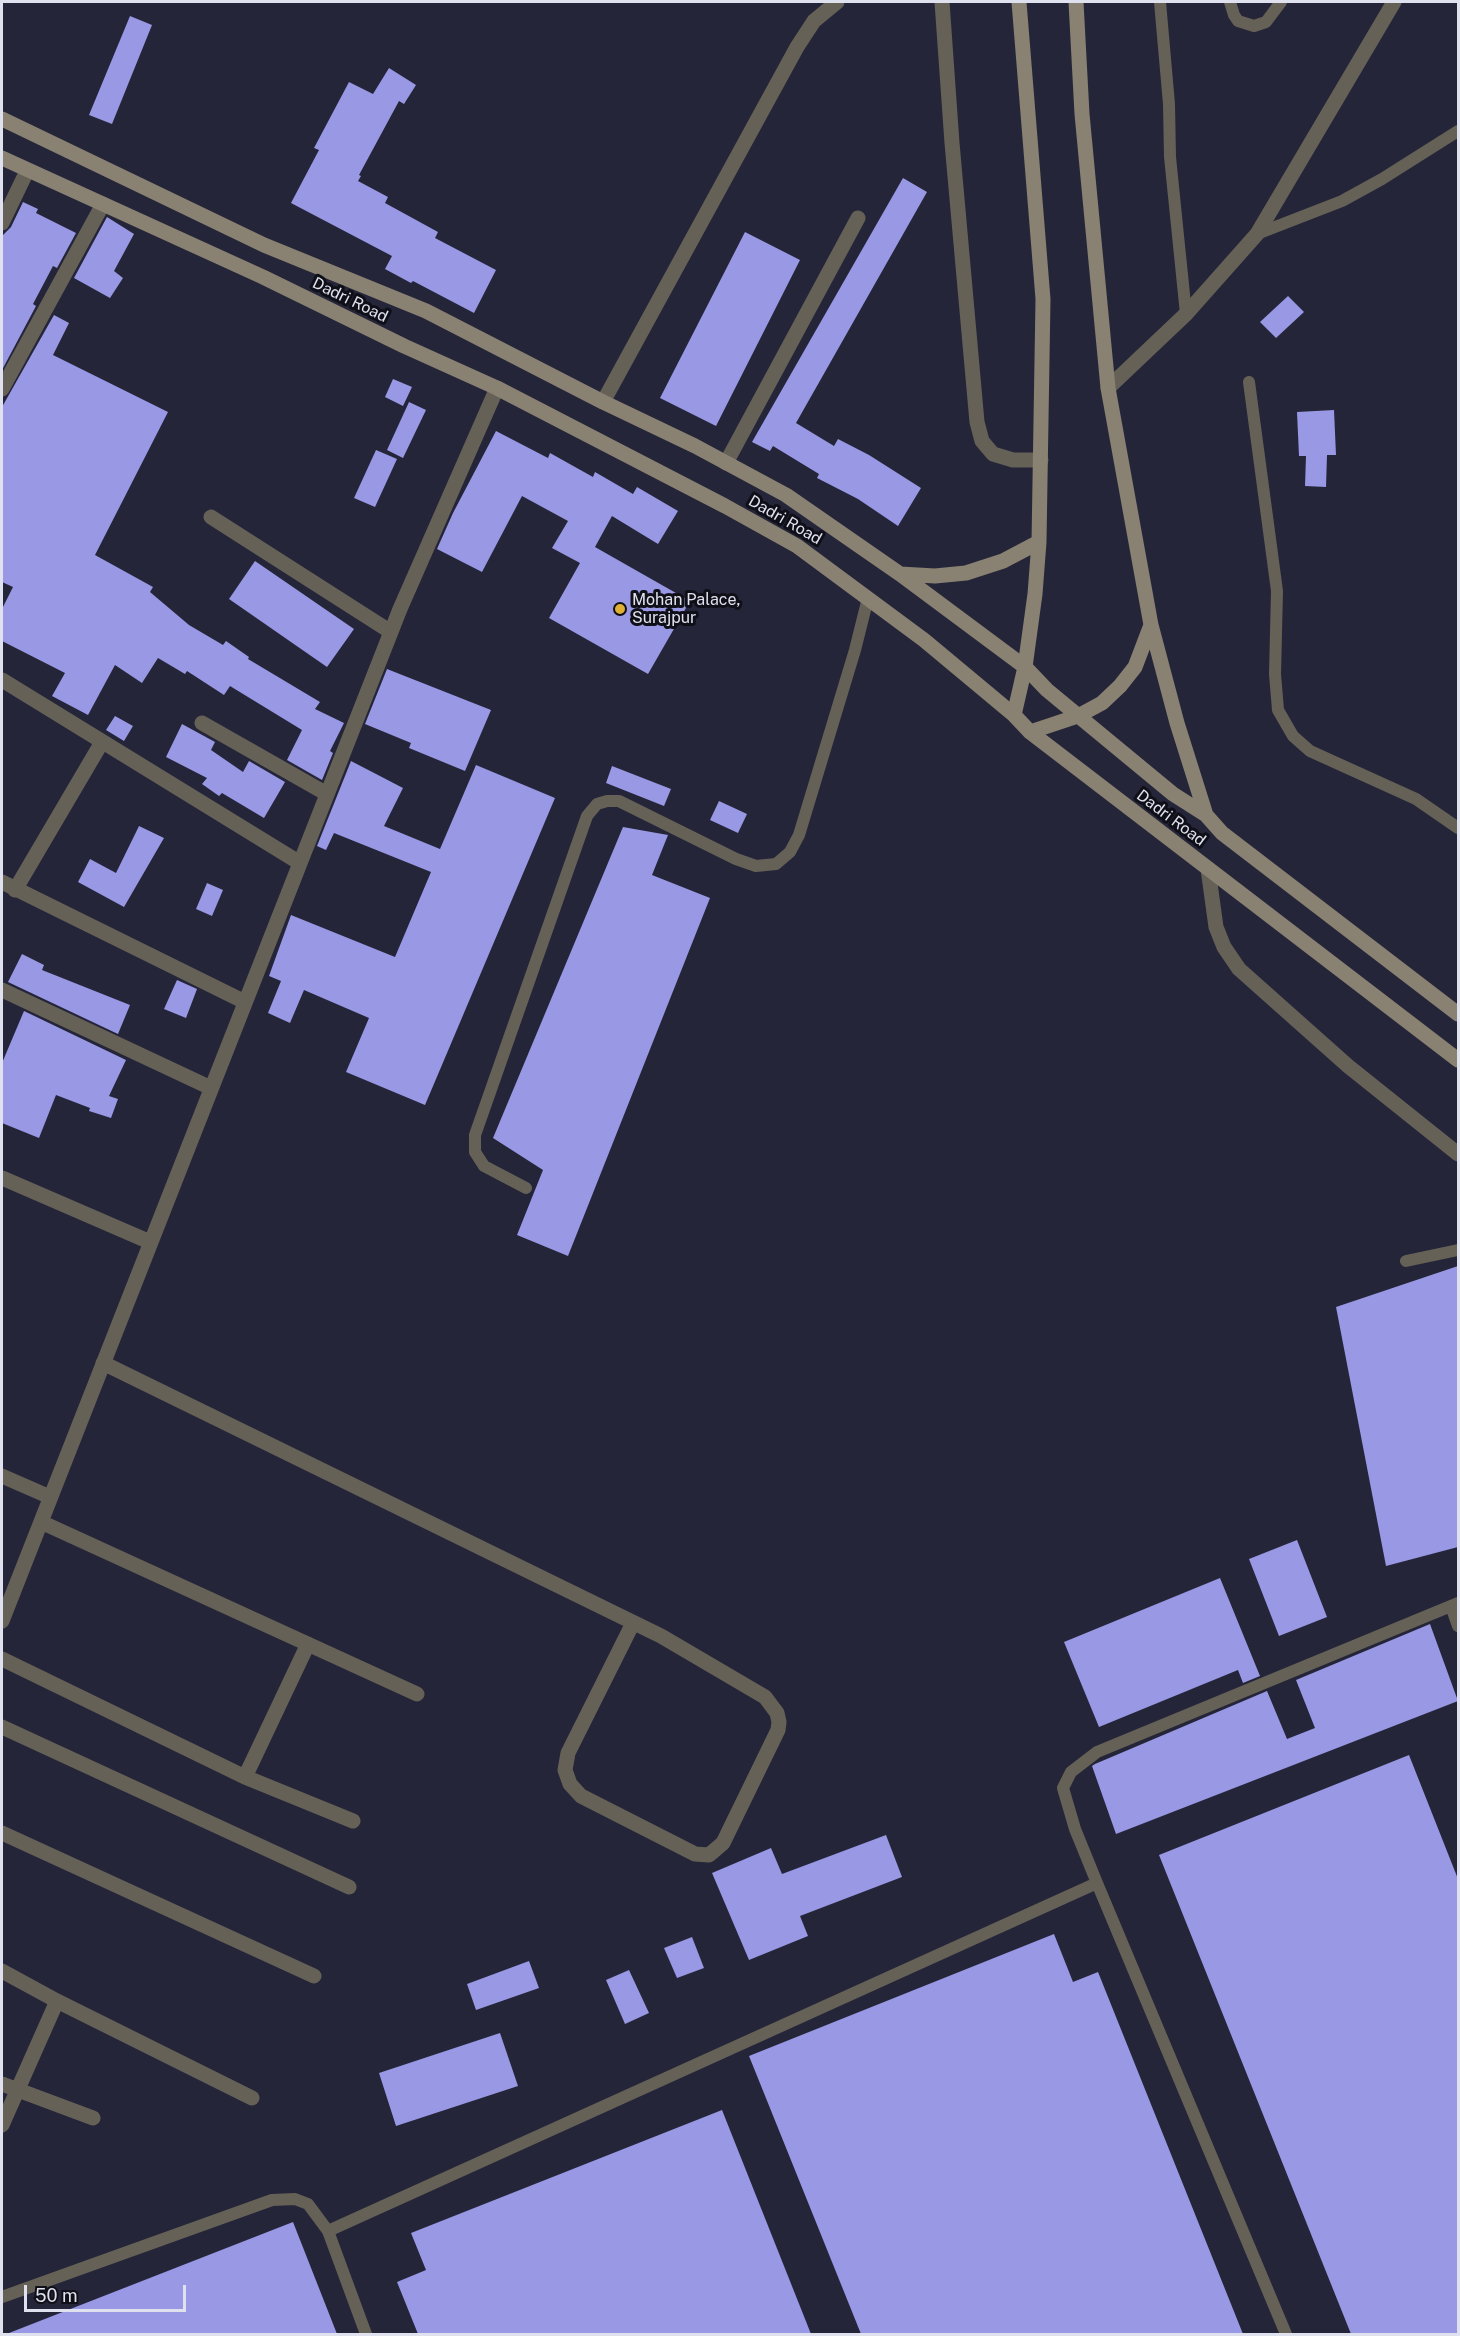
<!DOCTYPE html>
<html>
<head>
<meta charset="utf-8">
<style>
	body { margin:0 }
	#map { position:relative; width:1460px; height:2336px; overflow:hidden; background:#252539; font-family:"Public Sans",sans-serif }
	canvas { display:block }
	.frame { position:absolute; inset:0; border:3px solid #e0e1ef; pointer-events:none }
	.scale { position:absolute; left:24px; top:2285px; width:162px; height:27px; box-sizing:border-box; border:3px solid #e0e1ef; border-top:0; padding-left:8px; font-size:18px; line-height:21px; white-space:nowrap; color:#e0e1ef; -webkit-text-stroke:4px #0f0f18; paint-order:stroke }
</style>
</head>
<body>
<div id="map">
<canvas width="1460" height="2336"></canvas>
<div class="frame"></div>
<div class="scale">50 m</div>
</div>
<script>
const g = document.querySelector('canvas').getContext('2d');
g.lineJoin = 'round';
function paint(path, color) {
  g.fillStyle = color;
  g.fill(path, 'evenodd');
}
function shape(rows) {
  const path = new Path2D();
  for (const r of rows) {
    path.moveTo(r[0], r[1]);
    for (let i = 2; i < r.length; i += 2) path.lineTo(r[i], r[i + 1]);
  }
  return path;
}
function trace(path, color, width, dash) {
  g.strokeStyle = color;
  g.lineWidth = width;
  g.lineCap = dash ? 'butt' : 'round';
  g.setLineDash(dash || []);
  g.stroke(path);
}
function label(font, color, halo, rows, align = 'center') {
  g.font = font + ' "Public Sans",sans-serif';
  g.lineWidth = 6;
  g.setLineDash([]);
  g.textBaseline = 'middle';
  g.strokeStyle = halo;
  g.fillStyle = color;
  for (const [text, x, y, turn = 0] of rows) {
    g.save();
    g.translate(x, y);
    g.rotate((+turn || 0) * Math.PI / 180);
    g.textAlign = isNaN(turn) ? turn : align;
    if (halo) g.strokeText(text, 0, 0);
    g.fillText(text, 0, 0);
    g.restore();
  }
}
const building = shape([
	[130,16,152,25,112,124,89,115],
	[389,68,416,85,404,104,399,101,359,175,361,176,358,181,388,197,385,203,438,232,435,238,496,270,474,313,413,281,411,283,385,269,392,256,291,203,319,150,314,148,349,82,373,94],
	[903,178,927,192,796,423,834,446,838,439,869,455,921,488,898,526,858,499,817,478,819,474,773,446,770,451,752,442],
	[23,202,38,209,36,213,76,233,57,268,53,266,33,304,36,306,2,370,2,236,11,227],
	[107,217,134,234,114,271,123,278,110,298,74,278],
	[745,232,800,260,716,426,660,398],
	[1288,296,1304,312,1276,338,1260,322],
	[54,315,69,323,53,355,168,412,95,555,153,587,150,592,189,625,223,645,226,641,249,657,248,659,320,702,315,709,344,723,330,751,333,753,322,780,287,760,302,730,230,686,224,695,187,671,185,674,158,658,142,683,115,665,88,715,52,696,65,673,2,641,2,609,13,587,2,582,2,407],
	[393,379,412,387,403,406,385,397],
	[409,402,426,410,403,458,387,450],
	[1334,410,1336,455,1327,455,1326,487,1305,486,1306,456,1299,456,1297,412],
	[496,431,548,458,550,453,593,477,595,472,633,494,637,487,678,511,658,544,612,516,595,547,690,601,648,674,549,618,580,563,552,548,568,521,522,496,482,572,437,549,453,513],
	[376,450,397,459,375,507,354,498],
	[255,561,354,629,327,667,229,599],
	[387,669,491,710,465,771,409,748,411,743,365,724],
	[115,716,133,726,124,741,106,730],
	[182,724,215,742,211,750,243,772,249,761,285,782,264,818,222,793,219,796,202,784,207,778,166,757],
	[351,761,403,788,384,826,440,849,476,765,555,798,425,1105,346,1072,369,1018,304,990,290,1023,268,1013,281,981,269,976,291,915,395,957,431,872,334,833,326,850,317,846],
	[612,766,671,789,664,806,606,783],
	[719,801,747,814,738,833,710,820],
	[139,826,164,838,124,907,78,882,90,859,116,873],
	[623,827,668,835,652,875,710,898,568,1256,517,1235,543,1170,493,1138],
	[207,883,223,890,212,916,196,909],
	[22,954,44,965,42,970,130,1005,118,1034,8,982],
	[177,980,197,989,186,1018,164,1009],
	[24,1011,126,1060,109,1096,118,1099,111,1118,89,1111,90,1108,56,1095,39,1138,2,1123,2,1063],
	[1458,1266,1458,1547,1386,1566,1336,1307],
	[1297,1540,1327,1617,1279,1636,1249,1559],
	[1220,1578,1260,1676,1243,1683,1238,1670,1099,1727,1064,1642],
	[1430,1624,1458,1701,1116,1834,1092,1766,1095,1764,1267,1691,1287,1739,1315,1728,1296,1680],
	[1409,1755,1458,1879,1458,2334,1351,2334,1159,1855],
	[886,1835,902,1877,800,1916,808,1936,749,1960,712,1873,771,1848,782,1874],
	[1054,1934,1073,1982,1098,1972,1243,2334,861,2334,749,2056],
	[692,1937,704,1968,677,1978,664,1948],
	[529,1961,539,1988,476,2010,467,1984],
	[629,1970,649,2013,625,2024,606,1980],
	[500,2033,518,2086,396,2126,379,2073],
	[722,2110,811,2334,418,2334,397,2282,426,2270,411,2233],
	[293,2222,337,2334,9,2334,9,2333]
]);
const lane = shape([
	[1160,2,1169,104,1170,157,1186,314],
	[1230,2,1234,15,1238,21,1254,26,1266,22,1281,2],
	[1257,234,1342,201,1382,179,1458,131],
	[1249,382,1277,591,1275,674,1278,710,1293,736,1310,751,1416,799,1458,828],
	[526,1188,484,1166,475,1152,475,1135,587,816,597,804,607,801,619,801,736,859,756,866,776,864,790,852,799,835,855,650,868,598],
	[1406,1261,1458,1250],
	[1451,1606,1458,1626],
	[328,2231,1097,1883],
	[2,2297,272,2200,295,2199,308,2204,328,2231,366,2334],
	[1286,2334,1097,1883,1075,1829,1063,1788,1071,1772,1097,1752,1458,1603]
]);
const street = shape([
	[942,2,952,143,977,422,982,441,993,454,1013,460,1041,460],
	[2,223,27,171],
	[1108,388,1186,314,1257,234,1394,2],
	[2,389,103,204],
	[603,402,797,47,814,21,837,2],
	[726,463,858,218],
	[211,517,391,632],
	[2,680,300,863],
	[202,723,327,794],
	[1208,869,1216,927,1224,947,1239,969,1348,1066,1458,1154],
	[2,882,245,1002],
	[15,890,102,742],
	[2,990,211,1088],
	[2,1178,150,1242],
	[103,1363,661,1636,765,1697,777,1713,779,1722,778,1730,723,1843,709,1855,695,1854,581,1796,570,1784,565,1770,568,1753,633,1623],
	[2,1476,50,1497],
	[41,1522,417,1694],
	[2,1621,400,609,497,388],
	[2,1659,245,1777,353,1821],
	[2,1727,349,1887],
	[245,1777,308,1644],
	[2,1833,314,1976],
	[2,1971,57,2001,252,2098],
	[2,2084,93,2118],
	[2,2125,57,2001]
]);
const secondary = shape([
	[1076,2,1082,114,1108,388,1151,625,1177,723,1206,815,1222,833,1458,1014],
	[2,119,264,245,426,311,603,402,695,446,786,495,900,574,1025,667,1047,690,1173,794,1206,815],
	[2,158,263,277,404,346,497,388,725,506,797,546,924,640,1014,715,1030,732,1458,1060],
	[900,574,935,576,966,573,1003,561,1039,542],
	[1014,715,1025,667,1035,594,1039,542,1043,299,1019,2],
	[1030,732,1078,716,1102,703,1120,686,1135,667,1151,625]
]);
const markers = [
	[620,609,6,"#dfb034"]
];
const streetNames = [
	["Dadri Road",350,300,26],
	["Dadri Road",785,520,30],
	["Dadri Road",1171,818,37]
];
const poiNames = [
	["Mohan Palace,",632,600],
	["Surajpur",632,618]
];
paint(building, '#9898e5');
trace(lane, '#666157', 12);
trace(street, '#666157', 15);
trace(secondary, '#898171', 15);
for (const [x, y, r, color] of markers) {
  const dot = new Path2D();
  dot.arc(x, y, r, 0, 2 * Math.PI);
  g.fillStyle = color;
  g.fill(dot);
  trace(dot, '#0f0f18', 2);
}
label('16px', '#e0e1ef', '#0f0f18', streetNames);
label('16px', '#e0e1ef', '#0f0f18', poiNames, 'left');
</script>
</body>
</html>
